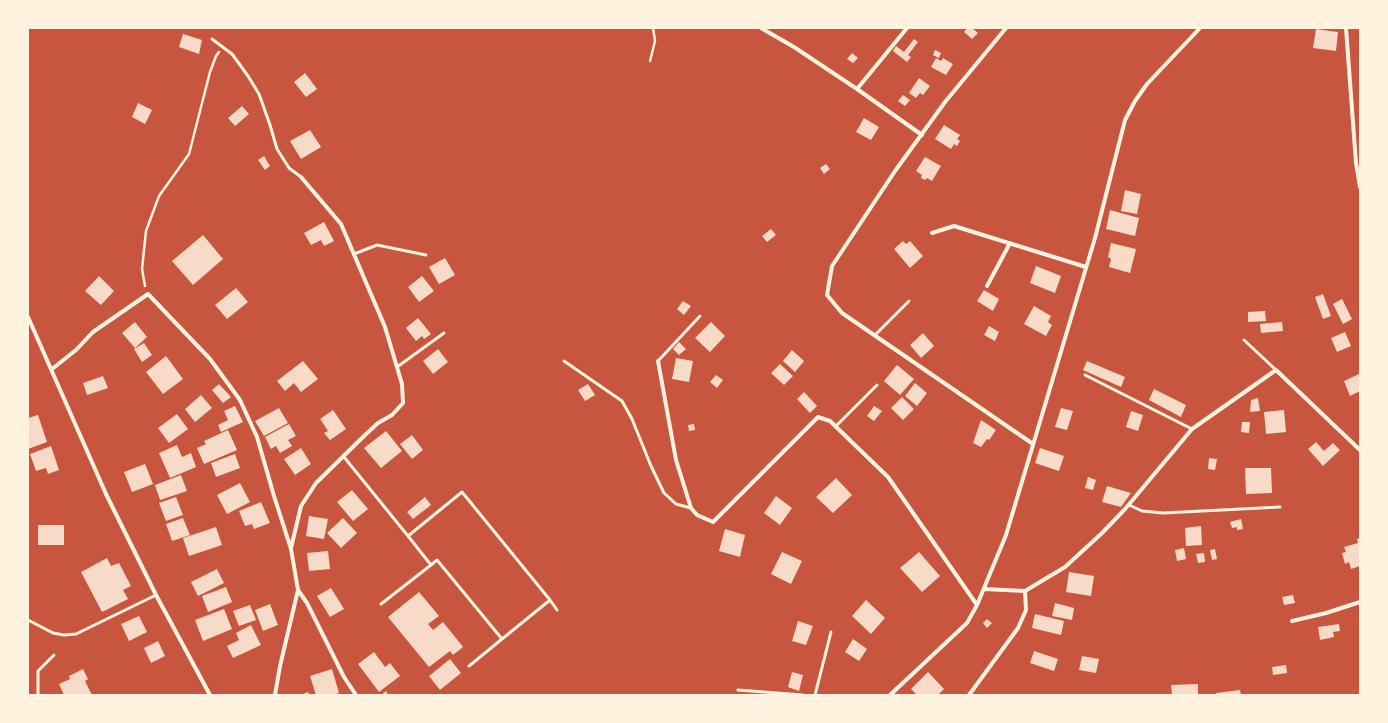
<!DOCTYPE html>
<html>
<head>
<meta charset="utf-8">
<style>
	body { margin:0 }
	#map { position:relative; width:1388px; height:723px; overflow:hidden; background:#c8553d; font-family:Helvetica,sans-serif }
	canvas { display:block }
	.frame { position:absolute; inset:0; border:29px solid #fff3e0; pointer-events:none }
</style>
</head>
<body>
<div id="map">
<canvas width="1388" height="723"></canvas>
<div class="frame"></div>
</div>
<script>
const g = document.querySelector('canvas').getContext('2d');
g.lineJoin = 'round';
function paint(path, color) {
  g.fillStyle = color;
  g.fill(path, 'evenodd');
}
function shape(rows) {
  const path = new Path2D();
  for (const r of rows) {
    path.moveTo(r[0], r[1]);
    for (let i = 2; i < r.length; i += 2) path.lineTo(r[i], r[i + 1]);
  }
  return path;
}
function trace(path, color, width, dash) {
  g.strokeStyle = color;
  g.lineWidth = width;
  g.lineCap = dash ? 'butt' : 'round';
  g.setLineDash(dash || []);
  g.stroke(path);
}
const building = shape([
	[967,28,972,28,978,33,972,39,964,32],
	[1316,29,1338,32,1336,51,1313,48],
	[183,34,202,40,199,54,179,47],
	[914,39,918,42,908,55,911,57,907,62,893,51,896,46,904,52],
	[935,50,941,53,939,58,933,55],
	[852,53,858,58,853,63,847,59],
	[936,58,941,61,943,58,953,64,946,75,931,67],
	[305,73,317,89,306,97,294,82],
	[919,78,930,86,923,95,920,93,916,98,909,93],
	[903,95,910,100,905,106,898,101],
	[138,103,152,110,145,124,132,117],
	[242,106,249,114,235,126,228,118],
	[864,118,879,127,871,140,856,132],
	[944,125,960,135,957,139,960,141,957,146,954,144,951,149,935,139],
	[310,130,321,147,301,159,290,141],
	[264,156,270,166,265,170,258,160],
	[925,157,941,166,932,181,927,178,925,180,921,178,922,175,916,171],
	[826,164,830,169,824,174,820,168],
	[1125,190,1141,194,1137,214,1121,211],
	[1110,210,1139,218,1135,236,1106,229],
	[324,222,334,241,324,246,321,240,311,245,304,233],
	[771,229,776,235,767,242,762,236],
	[203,235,223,259,193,285,172,261],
	[903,241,906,244,910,241,923,256,910,268,894,249],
	[1111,243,1136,249,1130,273,1109,267,1111,259,1108,257],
	[445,258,455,275,439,284,429,267],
	[1036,266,1061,276,1055,293,1030,283],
	[99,276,114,291,101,305,85,291],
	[422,276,434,291,419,302,408,287],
	[236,288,248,302,227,319,215,305],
	[984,290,999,299,993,311,977,301],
	[1323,294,1331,316,1323,319,1315,297],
	[1342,299,1352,319,1343,324,1333,304],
	[683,301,691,306,684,315,677,309],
	[1034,306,1051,316,1048,322,1052,325,1046,336,1024,324],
	[1265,311,1266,321,1248,322,1248,312],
	[418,318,431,334,424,339,422,336,416,341,406,328],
	[135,322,147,337,135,348,122,333],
	[711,322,725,336,710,352,695,338],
	[1282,322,1283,331,1261,333,1260,324],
	[989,326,999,332,995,341,984,335],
	[1345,332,1351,346,1337,352,1331,338],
	[923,333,934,346,921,358,910,345],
	[679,342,686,349,679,355,673,349],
	[144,343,152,355,142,362,134,349],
	[438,349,448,362,433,374,423,361],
	[792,350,804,361,795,372,783,361],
	[166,356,183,379,163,394,146,372],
	[676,358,693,361,689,382,672,379],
	[303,361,318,379,301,392,294,383,285,391,277,381],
	[1087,361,1125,377,1121,387,1083,370],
	[780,364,793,376,784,385,771,373],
	[897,365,914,379,900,395,884,381],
	[1359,374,1360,391,1350,396,1344,381],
	[716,375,723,380,717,388,710,382],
	[103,376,108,388,87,395,83,383],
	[915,383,927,393,917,406,905,396],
	[219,384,231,397,223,403,212,390],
	[588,384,595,395,585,401,578,390],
	[1154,389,1186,405,1181,417,1149,400],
	[804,392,817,406,810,413,797,399],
	[201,395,212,408,195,422,185,409],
	[902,397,914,409,903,420,891,408],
	[1258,398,1260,411,1250,412,1251,400],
	[235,406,243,422,221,432,218,425,228,420,224,411],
	[874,406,882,411,874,421,867,416],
	[279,408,288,423,264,436,255,421],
	[1061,408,1073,411,1067,430,1055,427],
	[333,410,346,429,330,440,324,433,328,431,320,419],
	[1284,410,1286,432,1266,434,1264,412],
	[1131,411,1143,415,1138,431,1126,427],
	[177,414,188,429,169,443,158,428],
	[38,415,47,442,28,449,28,418],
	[981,420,996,430,989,440,987,439,981,447,973,443],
	[1242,422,1250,422,1249,433,1241,432],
	[289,424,296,436,288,440,292,446,280,453,276,446,271,449,265,437],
	[694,424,695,430,689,431,688,425],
	[228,430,237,450,204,464,197,448,206,444,204,441],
	[386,431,402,451,381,468,364,448],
	[412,435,423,450,412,459,400,444],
	[1316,442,1324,451,1333,443,1340,450,1323,466,1308,449],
	[177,445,182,457,191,453,196,467,170,478,159,453],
	[51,446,59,470,48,474,46,468,36,471,30,454],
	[301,448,311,464,295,475,284,459],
	[1040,448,1064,456,1059,471,1035,463],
	[235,454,240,468,216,477,211,463],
	[1209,458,1217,459,1215,470,1208,469],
	[145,464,153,484,132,492,124,472],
	[1245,468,1271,468,1272,493,1246,494],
	[181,475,187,491,160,500,155,485],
	[1088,477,1096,480,1093,490,1085,488],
	[836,478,852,495,833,513,816,497],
	[240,483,250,502,227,514,217,495],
	[1107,486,1131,493,1121,507,1102,502],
	[352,490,368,509,353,521,337,502],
	[776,496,792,508,780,525,764,513],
	[176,497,183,515,166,521,159,503],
	[425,497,431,505,413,519,407,512],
	[261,502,270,523,254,529,252,524,245,526,239,511],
	[309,516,328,519,324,539,306,536],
	[183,518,190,535,172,541,166,524],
	[343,518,357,533,341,548,327,533],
	[1241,519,1243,529,1237,530,1237,527,1232,528,1230,522],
	[38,525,64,525,64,545,38,545],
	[1201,526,1202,545,1186,546,1185,528],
	[216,527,222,545,189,556,183,538],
	[725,529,745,535,740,557,719,551],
	[1360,538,1360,566,1351,569,1349,562,1345,564,1342,553,1346,552,1344,547,1358,543,1357,539],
	[1184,548,1186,559,1177,561,1175,550],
	[1215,549,1217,559,1212,560,1210,550],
	[328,551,330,569,309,571,307,553],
	[782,552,802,561,791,584,771,574],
	[919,552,940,576,922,592,900,568],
	[1204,553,1205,562,1198,563,1196,554],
	[107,558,111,566,119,563,131,586,123,590,128,599,102,612,81,572],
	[217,569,224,583,198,596,191,582],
	[1069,572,1094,576,1091,596,1066,592],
	[226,587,232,602,208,612,202,596],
	[331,588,344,609,330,617,317,596],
	[419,592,439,616,428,624,433,630,443,622,463,647,453,655,450,651,429,667,388,617],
	[1293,595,1295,603,1284,605,1282,597],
	[866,600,885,618,871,634,852,616],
	[1055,603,1074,608,1072,620,1052,616],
	[270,604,278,625,263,631,255,610],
	[250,605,256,620,239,626,233,611],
	[224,609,232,629,203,641,195,620],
	[1035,614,1064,621,1061,635,1032,628],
	[139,616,147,632,129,641,121,624],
	[987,619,992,623,987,628,983,623],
	[798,621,813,626,806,645,792,641],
	[1339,624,1340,631,1333,632,1334,637,1320,640,1318,627],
	[251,625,261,645,233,658,227,646,239,640,236,633],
	[853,639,867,649,859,661,845,652],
	[158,641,165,656,151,663,144,648],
	[1034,651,1058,659,1054,671,1030,663],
	[374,652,385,667,390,663,400,676,379,692,358,664],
	[1082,656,1099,659,1096,673,1079,670],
	[450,659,461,673,440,690,429,676],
	[1286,665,1287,673,1273,675,1272,667],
	[83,669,88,679,85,681,92,695,64,695,59,684,70,679,69,676],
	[332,669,339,693,334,695,316,695,310,676],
	[792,672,803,675,799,691,788,687],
	[928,672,944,689,938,695,917,695,911,689],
	[1198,684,1198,695,1172,695,1171,685],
	[1240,690,1241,695,1216,695,1216,693],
	[386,691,388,695,381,695],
	[308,692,310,695,300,695]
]);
const path = shape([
	[650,61,655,41,653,28],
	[145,286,142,269,146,231,159,196,189,154,210,72,216,56,219,52]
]);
const service = shape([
	[212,39,232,54,248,76,259,94,270,125,277,149,289,168,301,177],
	[354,254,377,245,426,255],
	[875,335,909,301],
	[1244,340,1276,370],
	[564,361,622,401,632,419,651,466,664,493,676,504,691,508],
	[658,361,700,316],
	[397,367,444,333],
	[1085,375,1192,429],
	[836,426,877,385],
	[344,457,408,536,431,565,437,560,502,639,550,600,462,492,408,536],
	[1129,505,1142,511,1163,513,1280,507],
	[550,600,557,610],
	[381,604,431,565],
	[28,620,53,633,64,635,76,634,156,595],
	[469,666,502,639],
	[738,690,803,695],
	[38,695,38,671,54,655],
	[815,695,831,632]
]);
const minor = shape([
	[761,28,794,47,857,89,922,135],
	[1006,28,945,102,895,171,832,266,827,295,842,313,1033,444],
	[1346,28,1356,163,1360,187],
	[857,89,907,28],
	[932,233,954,226,1086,267],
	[987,286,1010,243],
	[28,317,106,494,156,595,210,695],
	[658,361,676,460,691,508,697,515,713,522,818,417,830,421,888,477,977,605],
	[52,369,76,350,93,332,148,294,210,359,240,400,257,437,274,496,291,549,298,590,307,603,344,677,356,695],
	[291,548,301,506,316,483,365,435,378,423,392,415,403,403,402,384,385,327,341,224,301,177],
	[984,589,1025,591,1065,567,1102,533,1125,509,1192,429,1276,370,1360,450],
	[1292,621,1326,613,1360,602],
	[275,695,280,666,298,590],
	[890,695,967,623,977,605,1006,535,1095,238,1125,120,1135,101,1147,84,1200,28],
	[969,695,1018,628,1026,610,1025,591]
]);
paint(building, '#f7dbc8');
trace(path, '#fff3e0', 2.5);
trace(service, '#fff3e0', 3);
trace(minor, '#fff3e0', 4);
</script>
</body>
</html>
